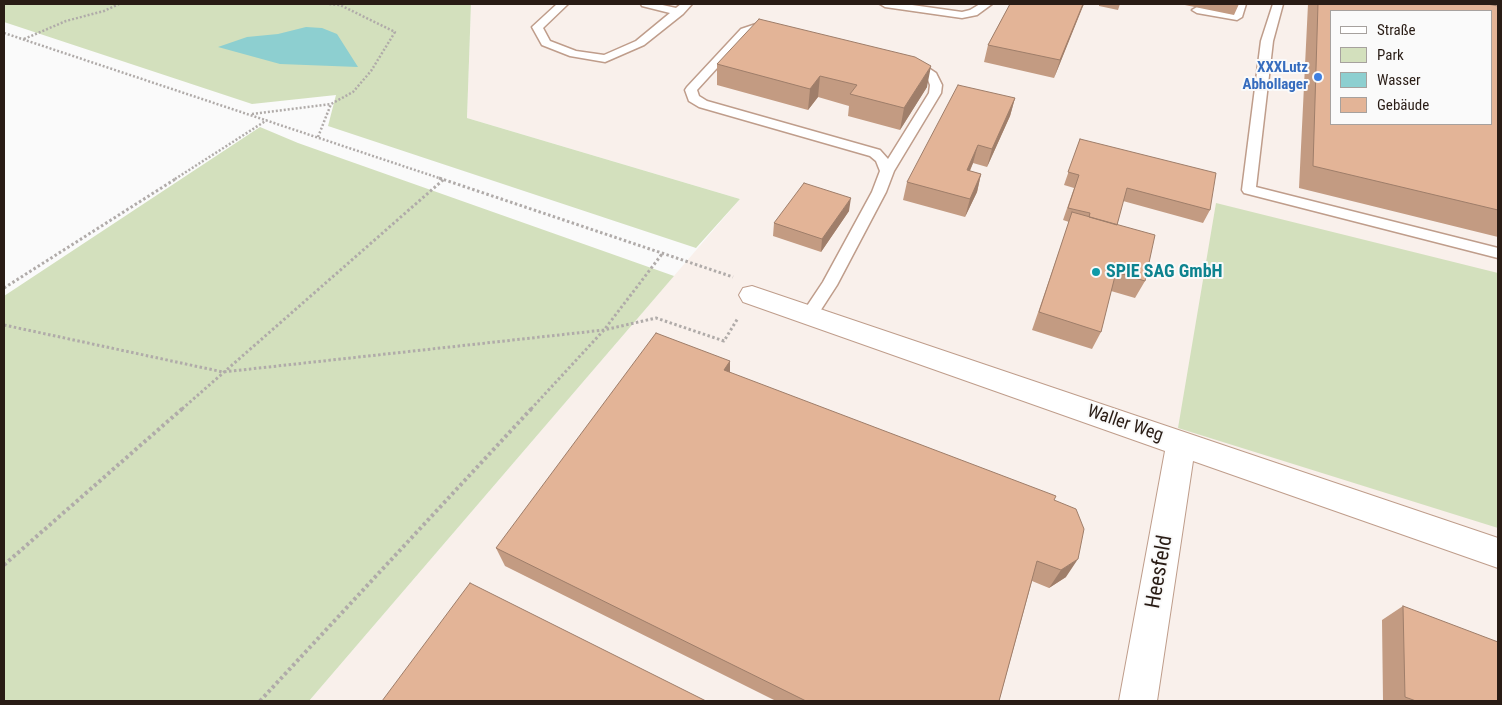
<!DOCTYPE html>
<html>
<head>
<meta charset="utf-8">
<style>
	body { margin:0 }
	#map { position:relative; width:1502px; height:705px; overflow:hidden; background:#fafafa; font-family:"Roboto Condensed",sans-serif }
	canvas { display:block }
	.frame { position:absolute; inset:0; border:5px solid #291c15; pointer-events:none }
	.legend { position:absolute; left:1330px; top:10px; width:162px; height:115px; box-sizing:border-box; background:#fafafa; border:1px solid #a6a19e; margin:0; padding:6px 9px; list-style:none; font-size:15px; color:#291c15 }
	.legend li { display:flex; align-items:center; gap:10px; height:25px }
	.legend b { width:25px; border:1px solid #a6a19e }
</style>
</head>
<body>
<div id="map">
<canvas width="1502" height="705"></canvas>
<div class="frame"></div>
<ul class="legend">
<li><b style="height:6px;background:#fff"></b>Straße</li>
<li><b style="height:14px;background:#d3e0bd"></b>Park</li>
<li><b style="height:14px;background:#8dcfd0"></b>Wasser</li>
<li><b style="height:14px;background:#e3b497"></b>Gebäude</li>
</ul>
</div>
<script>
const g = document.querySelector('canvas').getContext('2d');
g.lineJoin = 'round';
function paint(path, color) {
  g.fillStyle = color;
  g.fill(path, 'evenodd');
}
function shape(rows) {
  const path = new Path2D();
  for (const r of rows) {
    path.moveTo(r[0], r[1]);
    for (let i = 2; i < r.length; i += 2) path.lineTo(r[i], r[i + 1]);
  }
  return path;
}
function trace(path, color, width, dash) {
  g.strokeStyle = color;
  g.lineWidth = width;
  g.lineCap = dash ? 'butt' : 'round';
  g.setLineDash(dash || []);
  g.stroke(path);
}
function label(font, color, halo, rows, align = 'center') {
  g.font = font + ' "Roboto Condensed",sans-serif';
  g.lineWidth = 4;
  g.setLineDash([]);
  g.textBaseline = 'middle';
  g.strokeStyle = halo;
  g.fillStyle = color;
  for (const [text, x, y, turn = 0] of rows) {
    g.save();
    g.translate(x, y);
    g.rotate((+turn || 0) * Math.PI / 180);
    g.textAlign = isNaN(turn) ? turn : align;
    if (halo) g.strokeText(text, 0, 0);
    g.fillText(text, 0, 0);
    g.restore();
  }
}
const built = shape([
	[471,4,1498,4,1498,701,309,701,740,199,467,118],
	[1331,11,1491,11,1491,124,1331,124]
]);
const green = shape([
	[4,4,471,4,467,118,740,199,696,248,328,126,336,95,252,104,4,22],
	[260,127,298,143,674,276,309,701,4,701,4,296],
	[1216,203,1498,273,1498,528,1178,428]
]);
const water = shape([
	[306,27,322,28,337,34,358,67,280,64,218,47,247,37,278,34]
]);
const pathFar2 = shape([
	[4,33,442,179],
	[24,39,66,21,104,11,119,4],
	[252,114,331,104],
	[318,137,331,104,353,92,371,71,395,32,340,5,329,4],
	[175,179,267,120]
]);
const pathFar1 = shape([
	[439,178,733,277],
	[4,288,177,178],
	[4,325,223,372,604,330,656,318,724,341,738,318],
	[182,409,443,180],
	[531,409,604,330,662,254]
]);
const path = shape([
	[4,565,183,408],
	[260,701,532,408]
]);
const service = shape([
	[557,4,568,4,543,28,550,41,576,51,604,55,636,41,670,13,642,6,641,4,658,4,676,8,681,4,692,4,683,14,644,45,605,62,570,56,542,45,532,27,557,4],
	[880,4,905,4,962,12,970,10,980,4,992,4,977,15,962,18,885,7,880,4],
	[1236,4,1246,4,1242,17,1237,20,1197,13,1192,10,1197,7,1233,13,1236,4],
	[1273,4,1283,4,1273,41,1256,187,1498,248,1498,258,1244,193,1242,190,1261,41,1273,4],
	[756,24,771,24,776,27,771,30,757,30,749,33,697,90,699,96,707,101,880,150,888,159,929,93,930,85,927,77,919,71,907,68,905,66,907,64,911,63,927,67,936,73,942,85,941,93,894,171,886,192,837,285,815,319,809,321,803,319,801,315,823,282,872,192,880,171,876,161,870,156,699,107,689,101,685,90,687,87,741,29,756,24]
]);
const minor = shape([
	[752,286,1498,538,1498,568,1193,461,1157,701,1119,701,1165,451,743,302,739,295,743,288,752,286]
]);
const wall = shape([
	[1010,4,1084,4,1054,78,984,62,988,45],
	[1099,4,1120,4,1118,10,1099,6],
	[1180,4,1239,4,1234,15],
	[1308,4,1487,4,1498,6,1498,237,1299,188],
	[717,64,927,87,900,130,848,116,849,106,818,97,808,110,717,85],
	[1015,98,1010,116,987,167,973,163,970,171,981,174,977,192,965,217,903,200,907,182],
	[1080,139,1210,210,1203,223,1123,201,1117,225,1145,281,1135,298,1111,291,1101,332,1092,349,1032,330,1069,222,1063,220,1074,188,1064,185],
	[849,211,821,252,773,236,774,223],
	[730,361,730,373,1054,500,1066,577,1049,588,1032,581,999,701,776,701,505,566,496,548],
	[1403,606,1498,701,1383,701,1382,620]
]);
const shadedWall = shape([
	[1083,4,1084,4,1082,8,1054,78,1060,60],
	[931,66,927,87,900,130,904,108],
	[820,76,818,97,808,110,810,89],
	[1015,98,1010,116,987,167,992,149],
	[978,145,973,163,962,188,967,170],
	[981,174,977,192,965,217,970,199],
	[851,198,849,211,821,252,822,239],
	[730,361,730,382,724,370],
	[1078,559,1066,577,1049,588,1061,570]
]);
const building = shape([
	[1010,4,1083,4,1060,60,988,45,1010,4],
	[1318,4,1487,4,1498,6,1498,210,1313,166,1318,4],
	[1331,11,1491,11,1491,124,1331,124,1331,11],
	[759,19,915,57,931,66,904,108,850,94,857,85,820,76,810,89,717,64,759,19],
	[958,85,1015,98,992,149,978,145,967,170,981,174,970,199,907,182,958,85],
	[1080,139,1216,173,1210,210,1127,188,1117,225,1089,217,1090,213,1068,208,1079,175,1068,172,1080,139],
	[804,183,851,198,822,239,774,223,804,183],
	[1072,212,1155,235,1145,281,1116,272,1101,332,1039,312,1072,212],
	[656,333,730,361,724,370,1056,496,1054,500,1076,509,1084,529,1078,559,1061,570,1037,561,999,701,806,701,496,548,656,333],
	[470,583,706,701,382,701,470,583],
	[1403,606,1498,642,1498,701,1416,701,1405,697,1403,606]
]);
const markers = [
	[1318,77,5,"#3f7fe0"],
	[1096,272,5,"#0f9aa8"]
];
const farShopnames = [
	["XXXLutz",1308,68],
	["Abhollager",1308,85]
];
const cultureNames = [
	["SPIE SAG GmbH",1106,272]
];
const streetNames = [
	["Waller Weg",1125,424,19]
];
const nearStreetnames = [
	["Heesfeld",1160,572,-80]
];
paint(built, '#f9f0eb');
paint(green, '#d3e0bd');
paint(water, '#8dcfd0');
trace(service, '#bf9d8b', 3);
trace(minor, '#bf9d8b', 2);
trace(pathFar2, '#b0aba9', 2.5, [2, 2]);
trace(pathFar1, '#b0aba9', 3, [2.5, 2.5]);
trace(path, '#b0aba9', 4, [3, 3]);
paint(service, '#fff');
paint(minor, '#fff');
paint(wall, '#c39b82');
paint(shadedWall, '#9f7e6a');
paint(building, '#e3b497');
trace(building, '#9f7e6a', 1);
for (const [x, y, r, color] of markers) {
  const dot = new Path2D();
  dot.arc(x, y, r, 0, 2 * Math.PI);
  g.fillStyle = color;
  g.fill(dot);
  trace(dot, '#fafafa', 2);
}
label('bold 15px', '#366cbe', '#fafafa', farShopnames, 'right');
label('bold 18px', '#0d838f', '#fafafa', cultureNames, 'left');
label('18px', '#291c15', '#fafafa', streetNames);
label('21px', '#291c15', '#fafafa', nearStreetnames);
</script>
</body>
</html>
